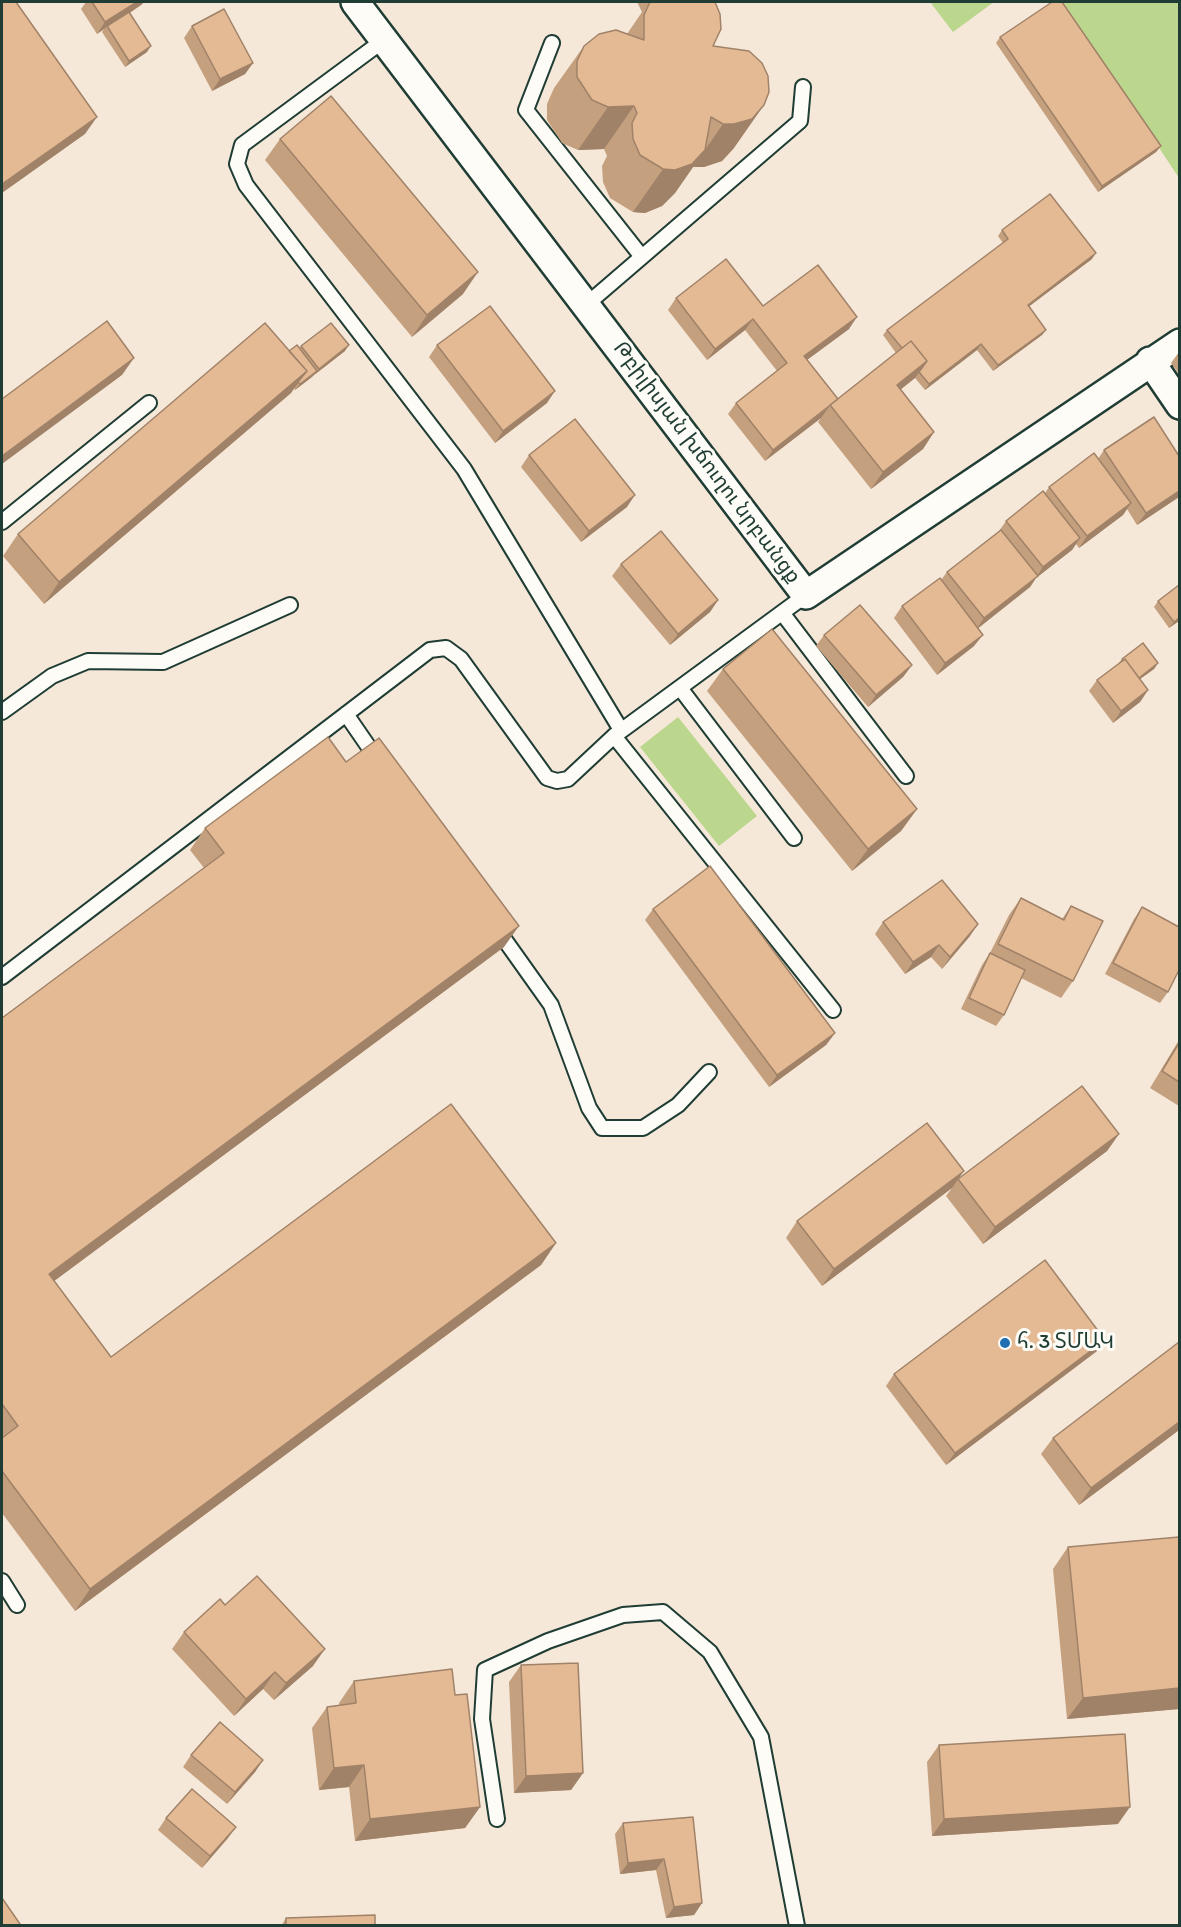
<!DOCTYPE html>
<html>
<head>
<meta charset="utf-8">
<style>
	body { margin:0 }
	#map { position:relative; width:1181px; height:1927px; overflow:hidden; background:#f6e8d9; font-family:Itim,sans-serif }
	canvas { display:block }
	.frame { position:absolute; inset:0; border:3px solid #1f3d34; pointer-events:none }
</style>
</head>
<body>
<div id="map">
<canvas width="1181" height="1927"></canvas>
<div class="frame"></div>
</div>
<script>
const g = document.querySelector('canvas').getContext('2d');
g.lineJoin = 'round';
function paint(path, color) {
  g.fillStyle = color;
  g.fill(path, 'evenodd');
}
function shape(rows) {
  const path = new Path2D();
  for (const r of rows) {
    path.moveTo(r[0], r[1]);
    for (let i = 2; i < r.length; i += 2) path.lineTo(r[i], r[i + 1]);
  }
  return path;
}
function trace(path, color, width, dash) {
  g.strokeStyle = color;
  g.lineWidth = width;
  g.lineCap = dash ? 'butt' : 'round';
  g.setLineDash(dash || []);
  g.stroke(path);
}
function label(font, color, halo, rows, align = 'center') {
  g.font = font + ' Itim,"Noto Sans Armenian",sans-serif';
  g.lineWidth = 6;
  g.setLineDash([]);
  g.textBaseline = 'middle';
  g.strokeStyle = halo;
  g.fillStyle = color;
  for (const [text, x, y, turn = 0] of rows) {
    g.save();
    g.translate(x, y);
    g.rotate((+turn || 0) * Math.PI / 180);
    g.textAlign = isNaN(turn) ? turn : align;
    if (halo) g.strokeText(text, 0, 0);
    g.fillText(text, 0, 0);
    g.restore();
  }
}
const green = shape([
	[930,2,994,2,953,32],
	[1063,2,1179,2,1179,178],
	[678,717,757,816,719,846,640,747]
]);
const service = shape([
	[384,40,242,145,237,164,246,185,464,469,621,730],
	[552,43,526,110,642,257],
	[586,305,800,121,803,87],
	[2,522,149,403],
	[783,614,906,776],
	[680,688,794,838],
	[2,712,52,676,88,661,163,662,290,605],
	[346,714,377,759],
	[614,736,833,1010],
	[497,929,551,1005,589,1108,602,1128,643,1128,678,1105,709,1072],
	[2,977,430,650,446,648,461,659,547,778,557,781,568,779,614,736,806,595],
	[2,1581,17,1605],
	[497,1819,482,1719,485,1670,548,1641,623,1615,663,1612,710,1652,761,1737,797,1926]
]);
const minor = shape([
	[355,2,806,595,1180,343],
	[1150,361,1180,405]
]);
const wall = shape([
	[86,2,144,2,141,5,130,13,147,52,125,67,102,32,104,29,97,34,81,9],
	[637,2,715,2,713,46,734,148,722,161,704,167,693,167,675,193,662,206,645,213,633,212,610,198,603,182,602,166,607,156,604,149,578,150,562,143,547,120,547,104,554,88,584,46,627,34,642,12],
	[192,26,253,63,245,74,212,91,184,38],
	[1000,37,1161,146,1156,152,1098,192,996,43],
	[280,139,463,294,412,337,265,160],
	[1002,230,1092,259,1029,306,1046,330,1042,335,993,371,977,350,925,390,915,378,901,389,934,432,923,449,871,489,818,422,821,418,765,461,728,414,736,403,777,371,745,330,707,360,668,310,676,298,763,306,849,329,807,360,838,399,896,353,883,335,887,330,1003,243,998,236],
	[437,345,547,403,495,443,429,357],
	[301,346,345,351,295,390,294,388,291,393,44,604,3,556,18,534,289,351,299,348],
	[1179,352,1179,374,1171,363],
	[1104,450,1179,497,1137,525,1127,509,1123,515,1079,548,1076,544,1072,550,1036,578,1030,587,978,628,974,646,937,675,894,618,902,606,941,580,947,572,999,531,1006,521,1045,493,1049,487,1098,459],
	[529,455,627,507,581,542,521,467],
	[621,564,718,600,710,612,670,645,612,576],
	[1179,585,1179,621,1169,628,1154,607,1158,601],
	[824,635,912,665,903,677,868,707,816,646],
	[1122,659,1158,663,1154,669,1140,679,1148,690,1140,702,1113,723,1089,691,1097,680,1118,664],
	[723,669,917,809,901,831,852,871,707,691],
	[346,762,504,947,54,1281,111,1357,556,1243,541,1265,75,1611,2,1513,2,1018,204,868,190,850,205,828],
	[1021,898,1062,919,1071,906,1073,981,1061,998,1021,978,1004,1015,996,1026,961,1009,982,965,990,953,1009,915],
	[1142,907,1168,992,1160,1003,1105,974,1134,919],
	[653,909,835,1033,826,1045,769,1087,645,920],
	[883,922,970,936,942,969,931,957,905,974,875,934],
	[1179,1040,1179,1106,1150,1088],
	[1119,1134,1107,1151,983,1244,946,1196,952,1188,822,1286,786,1238,797,1221,959,1179],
	[1097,1351,946,1465,886,1386,894,1374],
	[1179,1430,1079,1505,1041,1454,1053,1438],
	[1068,1547,1179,1709,1067,1719,1053,1569],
	[225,1605,313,1666,274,1700,263,1689,234,1716,172,1649,184,1632],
	[521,1665,583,1773,571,1790,514,1793,509,1682],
	[354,1681,455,1695,480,1807,465,1828,355,1841,349,1787,319,1790,312,1728,327,1707,339,1705,339,1703],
	[939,1745,1118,1824,932,1836,927,1762],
	[191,1755,263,1760,255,1772,227,1804,183,1767],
	[693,1817,702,1903,694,1915,666,1918,656,1870,620,1874,615,1834,623,1823],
	[166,1818,228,1838,202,1868,158,1830],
	[286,1918,375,1926,281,1926]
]);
const shadedWall = shape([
	[137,2,144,2,141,5,107,27,107,26,104,29,97,34,105,22],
	[151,46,147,52,125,67,129,61],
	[253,63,245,74,212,91,220,79],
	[764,105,734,148,722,161,704,167,693,167,723,124],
	[634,106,604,149,578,150,608,107],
	[97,117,85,134,2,193,2,184],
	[1161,146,1156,152,1098,192,1102,186],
	[705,150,675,193,662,206,645,213,633,212,663,169],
	[1096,253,1092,259,1023,311,1028,305],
	[478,272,463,294,412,337,427,315],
	[857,317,849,329,796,368,804,356],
	[753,319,745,330,707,360,715,349],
	[1046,330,1042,335,993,371,998,365],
	[981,344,977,350,925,390,929,384],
	[349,345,345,351,314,375,319,369],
	[134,358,122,375,2,464,2,456],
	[927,361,915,378,885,402,897,385],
	[307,371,291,393,44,604,59,582],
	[317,371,312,377,295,390,300,384],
	[555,391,547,403,495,443,503,431],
	[829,407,821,418,765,461,773,450],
	[934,432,923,449,871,489,883,472],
	[1179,491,1179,497,1137,525,1146,513],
	[635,495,627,507,581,542,589,531],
	[1131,503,1123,515,1079,548,1087,536],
	[1080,538,1072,550,1036,578,1030,587,976,630,984,618,1037,576,1043,567],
	[718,600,710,612,670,645,678,634],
	[1179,618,1179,621,1169,628,1174,622],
	[983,635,974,646,937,675,945,663],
	[1158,663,1154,669,1133,684,1137,679],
	[912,665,903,677,868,707,876,695],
	[1148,690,1140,702,1113,723,1121,711],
	[917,809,901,831,852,871,868,849],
	[978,924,970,936,942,969,950,957],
	[519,926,504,947,34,1296,49,1274],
	[939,945,931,957,905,974,913,962],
	[835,1033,826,1045,769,1087,777,1075],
	[1119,1134,1107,1151,983,1244,995,1227],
	[964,1171,952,1188,822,1286,834,1269],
	[556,1243,541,1265,75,1611,90,1589],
	[1105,1340,1097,1351,946,1465,955,1453],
	[1179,1422,1179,1430,1079,1505,1091,1488],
	[325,1649,313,1666,274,1700,286,1683],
	[275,1672,263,1689,234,1716,246,1699],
	[1179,1688,1179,1709,1067,1719,1083,1698],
	[263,1760,255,1772,227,1804,235,1792],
	[364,1765,349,1787,319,1790,334,1768],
	[583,1773,571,1790,514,1793,526,1776],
	[480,1807,465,1828,355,1841,370,1819],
	[1130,1807,1118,1824,932,1836,944,1819],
	[236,1827,228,1838,202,1868,210,1856],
	[664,1859,656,1870,620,1874,628,1863],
	[702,1903,694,1915,666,1918,674,1907]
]);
const building = shape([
	[2,2,16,2,97,117,2,184,2,2],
	[92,2,137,2,105,22,92,2],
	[650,2,715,2,720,14,721,29,713,46,749,51,762,63,768,76,769,92,764,105,752,119,734,124,723,124,711,117,705,150,692,164,675,170,663,169,640,155,633,139,632,123,637,113,634,106,608,107,592,100,577,77,577,61,584,46,599,34,616,30,644,40,644,15,650,2],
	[1052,2,1062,2,1161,146,1102,186,1000,37,1052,2],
	[224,9,253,63,220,79,192,26,224,9],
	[129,12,151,46,129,61,107,26,129,12],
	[331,96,478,272,427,315,280,139,331,96],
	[1050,194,1096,253,1028,305,1046,330,998,365,981,344,929,384,919,372,927,361,911,341,902,348,887,330,1008,239,1002,230,1050,194],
	[726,259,763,306,818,265,857,317,804,356,838,399,773,450,736,403,787,363,753,319,715,349,676,298,726,259],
	[490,306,555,391,503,431,437,345,490,306],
	[107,321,134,358,2,456,2,399,107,321],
	[265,323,307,371,59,582,18,534,265,323],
	[331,323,349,345,319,369,301,346,331,323],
	[911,341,927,361,897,385,934,432,883,472,830,405,911,341],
	[297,345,317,371,300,384,298,382,307,371,289,351,297,345],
	[1154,417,1179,456,1179,491,1146,513,1104,450,1154,417],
	[575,419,635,495,589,531,529,455,575,419],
	[1094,453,1131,503,1087,536,1049,487,1094,453],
	[1043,491,1080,538,1043,567,1006,521,1043,491],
	[1001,530,1038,576,984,618,947,572,1001,530],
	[661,531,718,600,678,634,621,564,661,531],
	[940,578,983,635,945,663,902,606,940,578],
	[1179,585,1179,618,1174,622,1158,601,1179,585],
	[860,605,912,665,876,695,824,635,860,605],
	[772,629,917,809,868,849,723,669,772,629],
	[1143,643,1158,663,1139,678,1125,659,1123,661,1122,659,1143,643],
	[1125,659,1148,690,1121,711,1097,680,1125,659],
	[328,737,346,762,379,738,519,926,49,1274,111,1357,451,1104,556,1243,90,1589,2,1471,2,1438,18,1426,2,1404,2,1018,224,853,205,828,328,737],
	[710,866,835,1033,777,1075,653,909,710,866],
	[942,880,978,924,950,957,939,945,913,962,883,922,942,880],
	[1021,898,1064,920,1071,906,1103,921,1073,981,998,944,1021,898],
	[1142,907,1179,927,1179,970,1168,992,1113,963,1142,907],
	[990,953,1025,970,1004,1015,969,998,990,953],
	[1179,1043,1179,1082,1162,1071,1179,1043],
	[1082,1086,1119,1134,995,1227,958,1179,1082,1086],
	[927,1123,964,1171,834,1269,797,1221,927,1123],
	[1045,1260,1105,1340,955,1453,894,1374,1045,1260],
	[1179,1342,1179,1422,1091,1488,1053,1438,1179,1342],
	[1179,1537,1179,1688,1083,1698,1068,1547,1179,1537],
	[257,1576,325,1649,286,1683,275,1672,246,1699,184,1632,220,1599,225,1605,257,1576],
	[578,1663,583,1773,526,1776,521,1665,578,1663],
	[452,1669,455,1695,467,1694,480,1807,370,1819,364,1765,334,1768,327,1707,356,1703,354,1681,452,1669],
	[220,1722,263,1760,235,1792,191,1755,220,1722],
	[1125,1734,1130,1807,944,1819,939,1745,1125,1734],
	[192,1789,236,1827,210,1856,166,1818,192,1789],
	[693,1817,702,1903,674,1907,664,1859,628,1863,623,1823,693,1817],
	[2,1898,20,1924,17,1926,2,1926,2,1898],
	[375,1915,375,1926,286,1926,286,1918,375,1915]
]);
const markers = [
	[1005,1343,6,"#1f6fb2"]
];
const streetNames = [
	["Թբիլիսյան խճուղու նրբանցք",706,463,53]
];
const poiNames = [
	["հ. 3 ՏՄԱԿ",1017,1343]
];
paint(green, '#bbd68d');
trace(service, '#1f3d34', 18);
trace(minor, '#1f3d34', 32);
trace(service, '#fdfcf7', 14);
trace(minor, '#fdfcf7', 27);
paint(wall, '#c4a07f');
paint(shadedWall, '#a08268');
paint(building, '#e4ba94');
trace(building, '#a08268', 1.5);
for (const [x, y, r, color] of markers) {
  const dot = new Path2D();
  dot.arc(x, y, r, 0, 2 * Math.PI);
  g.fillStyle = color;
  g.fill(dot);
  trace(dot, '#fdfcf7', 2);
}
label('21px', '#1f3d34', '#fdfcf7', streetNames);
label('21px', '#1f3d34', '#fdfcf7', poiNames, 'left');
</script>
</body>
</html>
